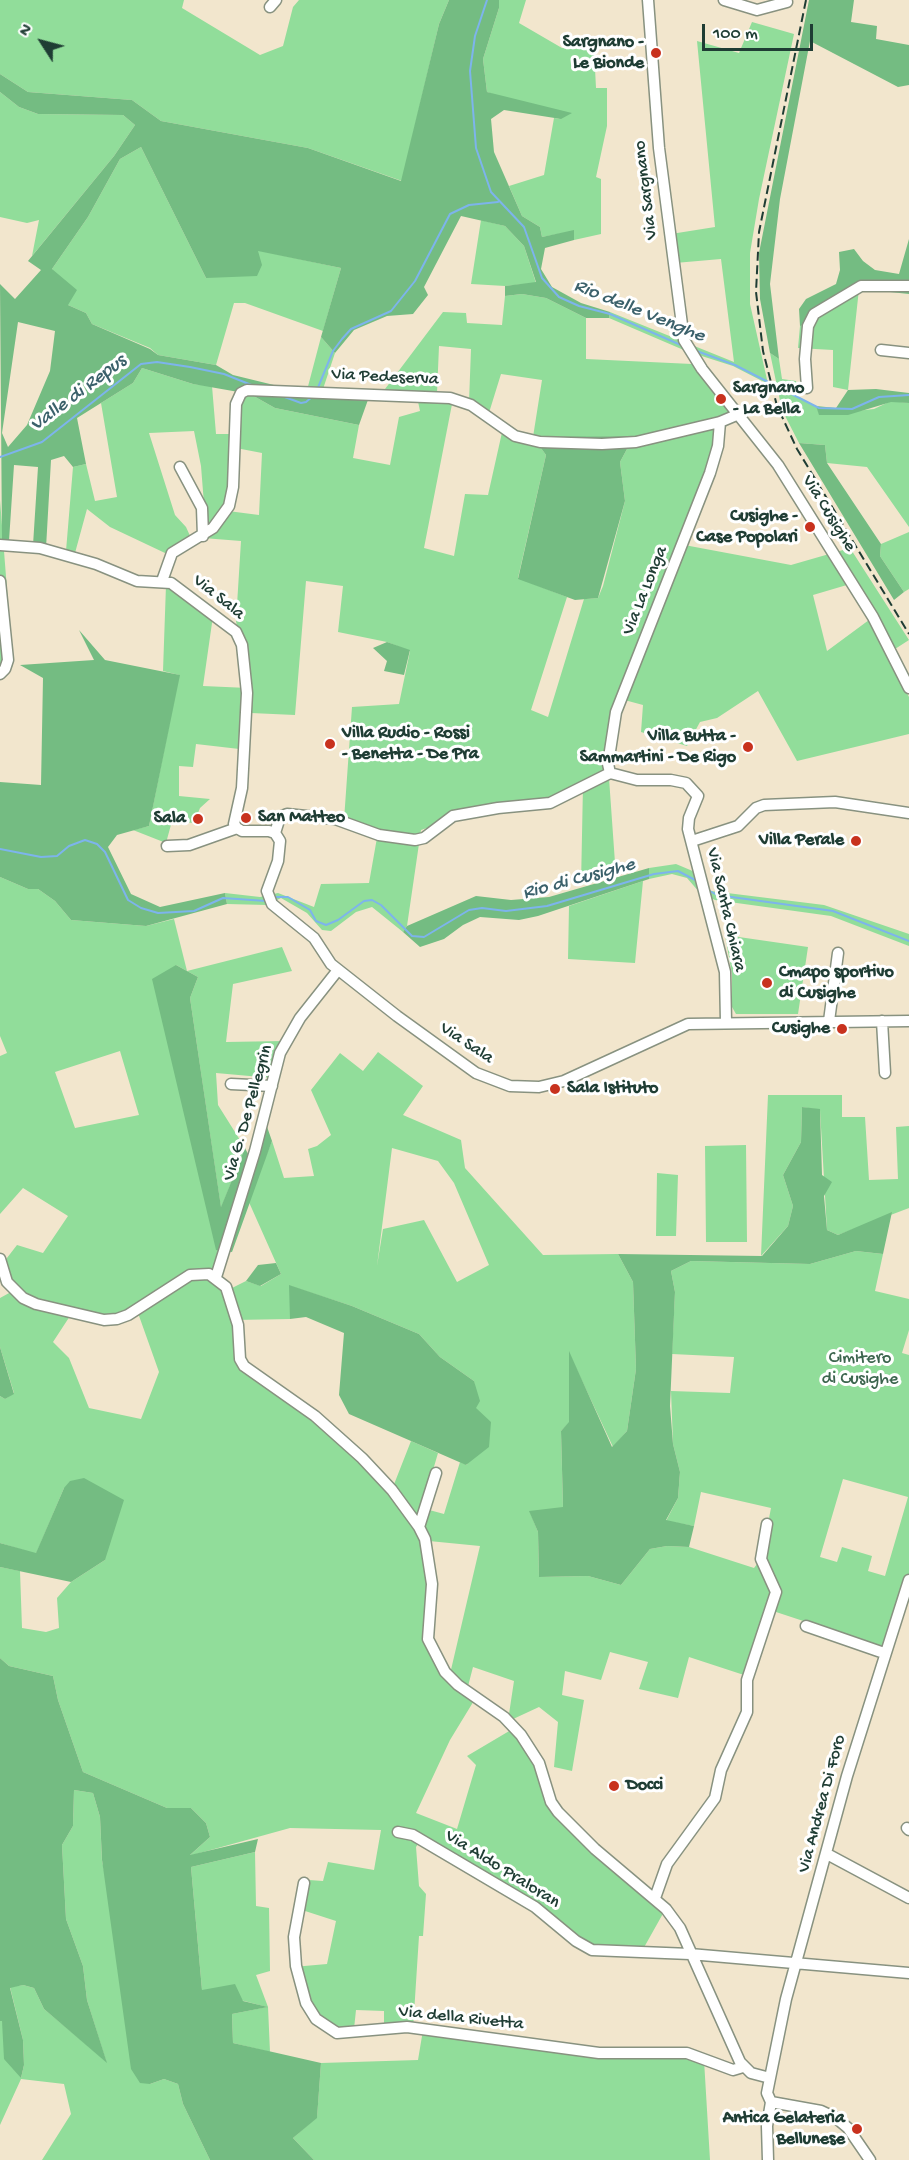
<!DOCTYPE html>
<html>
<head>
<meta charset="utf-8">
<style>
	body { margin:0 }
	#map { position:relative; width:909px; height:2160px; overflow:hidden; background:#f2e6cd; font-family:"Gochi Hand",sans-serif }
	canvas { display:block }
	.north { position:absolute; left:12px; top:12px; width:60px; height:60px; -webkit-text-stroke:4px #fff; paint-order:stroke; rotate:306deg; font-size:16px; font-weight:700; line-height:24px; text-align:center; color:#1f3d34 }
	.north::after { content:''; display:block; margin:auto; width:21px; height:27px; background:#1f3d34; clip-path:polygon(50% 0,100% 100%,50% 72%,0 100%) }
	.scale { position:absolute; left:702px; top:24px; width:111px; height:27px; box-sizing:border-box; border:3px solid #1f3d34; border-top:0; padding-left:8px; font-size:18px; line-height:21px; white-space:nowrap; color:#1f3d34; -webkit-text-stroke:4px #fff; paint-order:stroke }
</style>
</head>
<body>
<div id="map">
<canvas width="909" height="2160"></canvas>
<div class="north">N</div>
<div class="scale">100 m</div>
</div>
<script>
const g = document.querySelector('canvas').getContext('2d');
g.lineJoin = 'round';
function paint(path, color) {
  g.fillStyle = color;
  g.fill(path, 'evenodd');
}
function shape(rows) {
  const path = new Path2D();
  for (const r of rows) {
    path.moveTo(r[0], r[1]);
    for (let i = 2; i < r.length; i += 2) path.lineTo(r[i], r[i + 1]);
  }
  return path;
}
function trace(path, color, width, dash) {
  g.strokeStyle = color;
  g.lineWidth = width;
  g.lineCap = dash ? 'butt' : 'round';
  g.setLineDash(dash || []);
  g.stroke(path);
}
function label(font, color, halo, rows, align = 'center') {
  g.font = font + ' "Gochi Hand",sans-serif';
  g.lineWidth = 6;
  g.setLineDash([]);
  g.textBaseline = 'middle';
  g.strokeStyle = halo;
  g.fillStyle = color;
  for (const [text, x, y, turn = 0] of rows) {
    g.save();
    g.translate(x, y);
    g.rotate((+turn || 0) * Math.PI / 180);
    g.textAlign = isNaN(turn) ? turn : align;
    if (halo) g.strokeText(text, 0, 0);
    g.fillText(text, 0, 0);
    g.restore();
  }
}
const green = shape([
	[0,0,184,0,182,8,260,55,283,46,293,7,299,0,449,0,439,24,402,181,308,148,161,121,132,100,28,92,0,74],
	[499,0,526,0,519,23,562,48,594,49,596,88,607,88,607,126,596,177,601,179,601,234,574,240,574,231,542,237,540,227,522,216,509,186,544,175,554,118,561,119,487,92,483,59,499,8],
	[752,22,794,34,759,199,750,253,750,304,768,384,733,366,686,351,609,318,610,312,734,362,721,259,675,263,671,234,715,227,697,41,739,53],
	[0,92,19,107,38,114,123,115,135,125,114,156,32,256,39,220,27,223,0,217],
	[141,147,206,278,257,250,341,268,323,331,245,303,234,303,216,365,158,355,150,348,92,324,86,313,68,305,52,269,88,217,120,159],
	[481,220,505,226,524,246,536,283,505,286,471,284],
	[852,288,859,289,848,390,833,387,833,350,798,348,800,326,814,323],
	[522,294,546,298,586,318,586,359,692,364,734,414,716,443,679,544,791,565,850,548,909,640,895,649,857,582,813,595,827,651,869,620,909,697,909,734,797,761,758,691,717,718,700,722,687,746,641,732,643,705,617,698,609,778,616,877,581,885,583,785,547,800,495,805,421,830,407,926,403,932,372,907,356,912,331,931,322,930,307,913,281,898,267,905,227,904,225,893,260,897,278,893,314,907,321,884,369,883,378,832,344,820,352,707,399,704,410,651,387,642,338,632,343,586,306,581,295,715,251,713,248,750,196,744,193,767,179,766,179,796,210,799,200,808,194,823,172,821,166,843,133,830,149,826,179,675,163,671,166,585,213,616,203,686,248,688,236,621,241,541,203,538,204,504,201,466,194,431,149,433,175,515,186,527,191,538,165,553,110,527,87,509,75,553,66,551,73,467,86,464,95,501,117,497,101,403,133,383,142,368,193,384,212,386,216,434,237,434,238,391,250,394,275,408,359,425,353,458,390,465,399,417,420,411,416,392,379,397,443,312,466,313,467,323,502,325,505,296],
	[439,346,471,349,469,402,488,416,501,374,542,380,533,437,503,428,488,495,465,494,454,556,424,548,453,399,437,393],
	[634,436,620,462,625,501,603,586,598,598,584,599,548,717,531,710,567,597,518,578,546,455,534,438],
	[236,448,262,453,259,515,228,511],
	[321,337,335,353,321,395,306,394],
	[770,353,779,359,782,379,796,381,799,397,816,406,820,415,874,409,891,401,909,403,909,527,867,467,827,463,825,445,799,443,782,410],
	[0,500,13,666,0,671],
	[909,532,909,589,904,592,880,556,881,544],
	[676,864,695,872,711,891,824,905,909,934,909,946,831,916,715,900,700,893,687,878,672,874,649,879,649,868],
	[0,877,28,889,38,889,55,901,71,920,146,926,174,919,187,971,282,947,292,971,233,984,226,1042,284,1041,272,1078,216,1073,218,1105,245,1148,221,1208,190,998,198,977,176,965,222,1251,213,1280,226,1291,246,1281,261,1286,281,1274,248,1200,272,1141,284,1178,314,1176,308,1149,317,1146,331,1135,311,1090,340,1053,363,1071,378,1052,423,1086,403,1115,461,1140,465,1168,543,1255,618,1254,633,1282,636,1369,627,1431,613,1447,569,1353,569,1423,561,1431,563,1508,530,1512,538,1532,539,1577,588,1576,621,1585,650,1549,667,1546,689,1547,754,1568,761,1559,771,1508,701,1492,694,1526,666,1521,678,1498,680,1472,673,1444,671,1391,730,1393,734,1357,672,1354,675,1292,671,1271,691,1261,810,1264,856,1251,883,1254,875,1291,909,1299,909,1330,902,1353,909,1355,909,1584,888,1649,770,1610,747,1676,689,1657,678,1698,639,1689,648,1662,610,1652,601,1680,565,1671,562,1695,584,1700,572,1771,554,1767,558,1722,539,1707,511,1720,509,1714,514,1681,473,1667,466,1694,475,1699,450,1740,416,1813,457,1829,476,1765,467,1756,516,1727,555,1805,665,1910,642,1951,601,1953,420,1841,416,1847,419,1886,426,1894,423,1936,419,1936,413,2029,384,2026,384,2011,356,2010,354,2029,335,2030,311,2017,293,1967,327,1964,336,1921,302,1910,309,1880,323,1881,328,1862,374,1870,381,1830,290,1828,189,1856,210,1837,206,1823,191,1808,167,1808,83,1772,58,1700,53,1676,9,1666,0,1658,0,1567,20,1571,22,1628,46,1632,59,1628,57,1598,71,1582,105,1560,64,1488,36,1554,0,1543,0,1396,5,1399,14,1393,0,1347,0,1298,11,1292,0,1267,17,1245,43,1253,68,1216,23,1188,0,1214,0,1056,7,1053,0,1036],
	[120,1051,139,1115,75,1128,55,1072],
	[392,1148,438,1161,454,1183,489,1265,457,1282,424,1220,383,1229,377,1266],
	[290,1286,352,1306,419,1334,440,1357,474,1381,476,1408,467,1465,460,1462,444,1514,422,1508,438,1453,411,1441,391,1492,318,1422,238,1363,234,1320,290,1319],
	[138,1313,159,1372,141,1419,89,1408,69,1358,53,1342,70,1316,108,1323],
	[843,1479,908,1497,885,1576,868,1571,872,1556,842,1547,837,1562,820,1557],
	[429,1541,480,1546,450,1674,425,1628],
	[643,881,635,963,568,959,569,906],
	[725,935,808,947,798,1014,736,1014,732,1007,732,974],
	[768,1095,842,1095,842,1117,865,1117,869,1180,898,1179,896,1127,909,1126,909,1208,838,1235,827,1230,820,1110,802,1107,801,1142,783,1175,793,1206,788,1226,761,1256],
	[746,1145,747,1242,706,1242,705,1146],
	[657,1173,678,1175,676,1236,656,1236],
	[74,1790,93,1793,100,1817,102,1861,150,2084,164,2079,178,2084,183,2104,210,2160,42,2160,71,2114,64,2084,21,2079,0,2125,0,2021,2,2021,21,2078,24,2065,23,2040,10,1987,23,1985,34,1988,44,2009,106,2061,87,2000,83,1966,66,1919,62,1845,73,1826],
	[255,1852,256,1906,269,1908,270,1971,256,1975,268,2007,270,2052,233,2043,232,2014,267,2007,202,1990,191,1867],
	[423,2030,502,2040,692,2056,704,2060,710,2160,314,2160,293,2138,317,2117,321,2063,418,2060]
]);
const forest = shape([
	[449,0,499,0,499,8,483,59,487,92,572,113,561,119,504,110,491,119,494,152,522,216,540,227,542,237,574,230,574,240,545,248,541,269,552,287,581,303,610,312,609,318,586,318,546,298,522,294,505,296,505,286,536,282,524,246,505,226,461,216,424,287,428,295,413,314,387,316,354,330,335,353,321,337,341,268,258,251,262,265,257,276,206,278,141,147,120,159,88,217,52,269,77,290,68,305,86,313,92,324,150,349,158,355,216,365,233,375,278,386,292,394,369,397,359,425,275,408,250,394,193,384,142,368,133,383,77,418,86,464,73,467,64,456,51,460,46,548,33,545,38,467,14,465,9,541,2,541,0,284,15,299,41,270,28,261,114,156,135,125,123,115,38,114,19,107,0,92,0,74,28,92,132,100,161,121,308,148,401,181,439,24],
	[18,322,55,331,50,371,27,425,8,447,2,433],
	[809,0,854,0,851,22,877,26,876,39,909,45,909,85,898,87,810,41,780,199,770,284,779,359,770,353,760,299,759,253],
	[909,239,909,294,852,288,814,323,800,326,799,309,806,299,836,284,840,270,839,252,854,249,863,261,875,270,899,274],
	[876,389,909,393,909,403,891,402,848,415,819,415,816,406,836,408,848,390],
	[634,436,620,462,625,501,598,598,575,600,518,579,546,455,533,437],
	[799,443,825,445,827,463,881,544,880,556,904,592,894,600],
	[79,630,105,660,180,675,149,826,117,835,108,847,131,894,160,907,225,893,227,904,146,926,71,920,55,901,38,889,28,889,0,877,0,782,41,785,43,678,20,665,94,660],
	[387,642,410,650,404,675,384,671,387,661,373,648],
	[649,868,649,879,538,916,519,920,480,917,463,925,444,939,420,947,403,932,407,926,476,896,511,900,549,897],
	[176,965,198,977,190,998,221,1207,245,1148,249,1156,265,1121,272,1141,232,1252,216,1250,152,979],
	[802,1107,820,1109,822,1175,832,1182,824,1196,827,1230,838,1235,892,1212,883,1254,856,1251,810,1264,691,1261,671,1271,675,1292,670,1406,673,1444,680,1472,678,1498,666,1520,694,1526,689,1547,667,1546,650,1549,621,1585,588,1576,539,1577,538,1532,529,1511,563,1507,561,1431,569,1422,569,1351,612,1447,627,1431,636,1369,633,1282,618,1254,762,1256,788,1226,793,1206,783,1175,801,1142],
	[276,1263,281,1274,260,1286,246,1281,258,1265],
	[289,1285,352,1306,419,1334,440,1357,474,1381,480,1401,476,1408,491,1422,489,1447,466,1465,349,1414,339,1395,344,1333,306,1317,290,1319],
	[0,1347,14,1394,5,1399,0,1396],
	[84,1478,124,1500,105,1560,71,1582,0,1567,0,1543,36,1553,64,1488,70,1481],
	[0,1658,9,1666,53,1676,58,1700,83,1772,167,1808,191,1808,206,1823,210,1837,190,1855,258,1839,255,1852,191,1867,202,1990,235,1984,243,2001,268,2007,232,2014,233,2043,321,2063,317,2118,293,2138,314,2160,210,2160,183,2104,178,2084,164,2079,150,2084,140,2083,131,2069,102,1860,100,1817,93,1793,74,1790,73,1826,62,1845,66,1919,83,1966,87,2000,107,2063,44,2009,34,1988,23,1985,10,1988,23,2040,24,2065,21,2078,4,2059,2,2021,0,2021]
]);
const stream = shape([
	[487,0,475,36,470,71,476,148,491,192,524,227,542,278,559,297,579,306,610,314,683,346],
	[694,350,735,365,819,408,852,409,879,397,909,395],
	[317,390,333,351,342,339,351,329,391,311,415,281,450,214,469,205,498,202],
	[282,396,301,403,306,402,312,397],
	[0,457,42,442,141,364,157,362,190,367,224,374,254,386],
	[0,849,41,857,57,856,69,846,85,840,97,844,105,852,128,900,141,908,158,913,194,911,223,898,266,901],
	[708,890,717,895,833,911,909,941],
	[274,897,288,897,310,910,316,921,326,925,338,920,364,901,372,900,381,905,412,936,424,937,469,910,482,908,506,911,547,906,654,874,678,871,697,881]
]);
const minor = shape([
	[648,0,659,148,684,340,702,369,778,465,873,617,909,688],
	[724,0,757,10,787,2],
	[270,7,276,0],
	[881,350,909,353],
	[807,388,805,359,808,326,814,314,861,286,909,286],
	[180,467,202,508,203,536],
	[0,545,40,548,96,564,137,581,171,583,236,632,242,645,247,693,242,788,234,824,237,828],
	[0,581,8,660,5,669,0,674],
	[162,581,172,553,213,528,229,506,233,487,236,404,241,393,247,390,450,398,471,405,515,436,540,442,602,444,636,442,720,422,739,414],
	[610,773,608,764,616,712,710,473,718,446,720,422],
	[275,833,280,817,287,814,335,819,379,835,415,840,424,838,453,816,498,808,550,803,610,773,637,780,671,780,686,783,698,796,689,818,688,829,725,972,726,1022],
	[692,841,738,826,756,808,764,805,835,802,909,813],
	[167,846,189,845,237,828,242,831,269,831,275,833,280,841,278,861,267,891,272,904,314,938,331,964,397,1016,476,1073,510,1086,539,1087,564,1081,688,1024,909,1021],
	[829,1021,838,953],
	[882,1021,885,1073],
	[231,1084,272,1086],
	[0,1259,7,1282,23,1298,36,1304,104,1320,117,1319,128,1315,190,1275,209,1274,226,1287,238,1325,240,1359,244,1366,315,1416,362,1458,392,1490,419,1527,425,1539,432,1584,428,1639,445,1672,458,1685,504,1717,521,1735,539,1763,551,1802,558,1812,595,1849,666,1909,680,1928,740,2062,751,2073,770,2078],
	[216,1277,255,1151,280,1053,300,1018,338,970],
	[419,1527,436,1473],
	[806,1626,884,1653],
	[907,1828,909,1830],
	[398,1832,413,1835,535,1907,576,1941,592,1950,690,1954,909,1973],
	[827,1854,909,1898],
	[304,1883,294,1937,296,1966,306,2003,316,2019,337,2033,407,2027,599,2053,687,2053,733,2070,743,2067],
	[655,1898,667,1864,715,1798,721,1770,747,1712,747,1680,776,1592,761,1559,767,1524],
	[771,2102,767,2093,786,1999,847,1776,909,1580],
	[771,2102,821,2111,836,2118,848,2128,870,2160],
	[768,2160,767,2126,771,2102]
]);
const rail = shape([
	[806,0,759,232,756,292,763,351,777,406,797,449,909,634]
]);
const markers = [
	[656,53,6,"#c8321e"],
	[721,399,6,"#c8321e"],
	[810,527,6,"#c8321e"],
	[330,744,6,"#c8321e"],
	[748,747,6,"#c8321e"],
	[246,818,6,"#c8321e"],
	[198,819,6,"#c8321e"],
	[856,841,6,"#c8321e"],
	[767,983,6,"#c8321e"],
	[842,1029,6,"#c8321e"],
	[555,1089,6,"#c8321e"],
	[614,1786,6,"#c8321e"],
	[857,2129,6,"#c8321e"]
];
const poiNames = [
	["Sargnano -",644,43],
	["Le Bionde",644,64],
	["Sargnano",733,389,"left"],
	["- La Bella",733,410,"left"],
	["Cusighe -",798,517],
	["Case Popolari",798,538],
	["Villa Rudio - Rossi",342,734,"left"],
	["- Benetta - De Pra",342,755,"left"],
	["Villa Butta -",736,737],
	["Sammartini - De Rigo",736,758],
	["San Matteo",258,818,"left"],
	["Sala",186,819],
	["Villa Perale",844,841],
	["Cmapo sportivo",779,973,"left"],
	["di Cusighe",779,994,"left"],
	["Cusighe",830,1029],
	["Sala Istituto",567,1089,"left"],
	["Docci",626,1786,"left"],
	["Antica Gelateria",845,2119],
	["Bellunese",845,2140]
];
const streetNames = [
	["Via Sargnano",647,190,-97],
	["Via Pedeserva",385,378,3],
	["Via Cusighe",828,514,58],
	["Via La Longa",646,591,-68],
	["Via Sala",218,598,39],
	["Via Santa Chiara",725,910,77],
	["Via Sala",466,1044,34],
	["Via G. De Pellegrin",249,1113,-74],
	["Via Andrea Di Foro",823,1804,-75],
	["Via Aldo Praloran",502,1870,32],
	["Via della Rivetta",461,2019,6]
];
const parkNames = [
	["Cimitero",860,1359],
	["di Cusighe",860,1380]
];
const waterNames = [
	["Rio delle Venghe",639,312,22],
	["Valle di Repus",79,394,-37],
	["Rio di Cusighe",579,880,-15]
];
paint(green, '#91dd9a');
paint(forest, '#74bc82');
trace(stream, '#7db4ec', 2);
trace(minor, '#889280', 13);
trace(minor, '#fff', 10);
trace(rail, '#1f3d34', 2, [9, 4.5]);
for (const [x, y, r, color] of markers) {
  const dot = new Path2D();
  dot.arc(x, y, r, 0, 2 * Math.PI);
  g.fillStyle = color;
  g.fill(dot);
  trace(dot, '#fff', 2);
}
label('bold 18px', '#1f3d34', '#fff', poiNames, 'right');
label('18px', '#1f3d34', '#fff', streetNames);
label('18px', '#3c654e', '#fff', parkNames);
label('italic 20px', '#3b616b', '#fff', waterNames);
</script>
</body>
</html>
